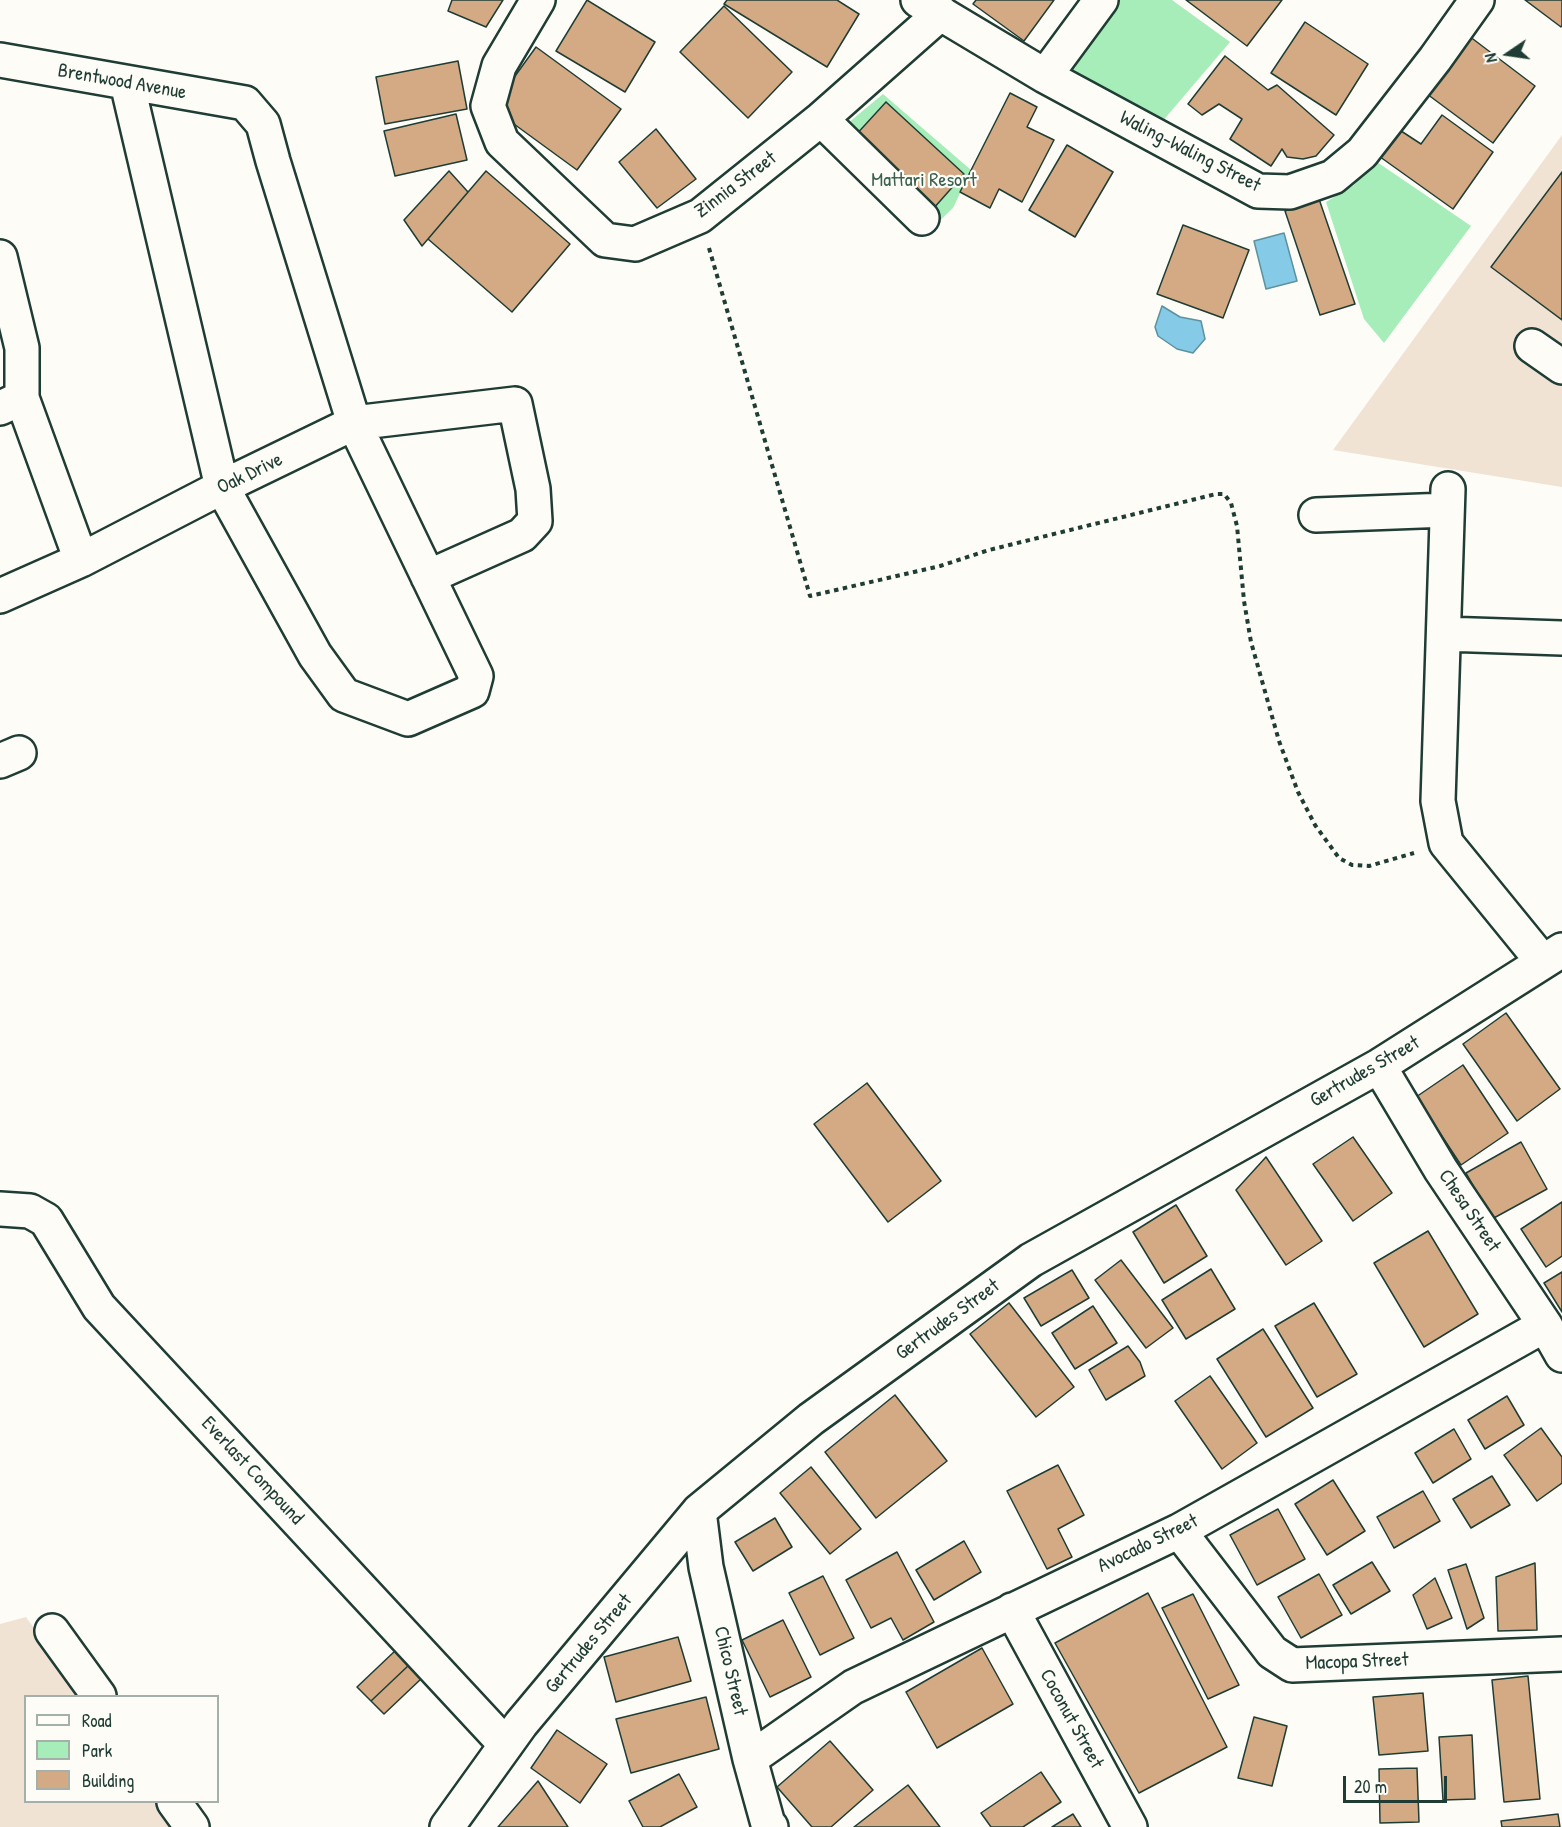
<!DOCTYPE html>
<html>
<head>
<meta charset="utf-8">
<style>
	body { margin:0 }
	#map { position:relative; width:1562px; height:1827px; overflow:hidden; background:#fdfcf7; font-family:"Patrick Hand",sans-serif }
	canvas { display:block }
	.legend { position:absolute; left:24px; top:1695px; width:195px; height:108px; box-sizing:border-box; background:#fdfcf7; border:2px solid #a4b0a9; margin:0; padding:8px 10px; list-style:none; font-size:18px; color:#1f3d34 }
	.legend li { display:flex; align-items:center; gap:12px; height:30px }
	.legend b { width:30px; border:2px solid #a4b0a9 }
	.north { position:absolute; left:1478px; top:24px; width:60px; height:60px; -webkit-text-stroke:4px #fdfcf7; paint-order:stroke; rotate:257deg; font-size:16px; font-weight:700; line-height:24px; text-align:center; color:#1f3d34 }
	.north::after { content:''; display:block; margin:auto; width:21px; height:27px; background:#1f3d34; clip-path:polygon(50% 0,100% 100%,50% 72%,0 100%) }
	.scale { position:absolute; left:1343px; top:1776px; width:104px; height:27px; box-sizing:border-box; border:3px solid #1f3d34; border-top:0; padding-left:8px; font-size:18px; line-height:21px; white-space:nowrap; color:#1f3d34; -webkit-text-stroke:4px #fdfcf7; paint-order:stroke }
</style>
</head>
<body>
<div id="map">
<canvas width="1562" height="1827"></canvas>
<ul class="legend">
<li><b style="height:8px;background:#fdfcf7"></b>Road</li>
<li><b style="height:16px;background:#a6edba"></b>Park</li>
<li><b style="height:16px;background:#d3aa84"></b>Building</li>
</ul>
<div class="north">N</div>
<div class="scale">20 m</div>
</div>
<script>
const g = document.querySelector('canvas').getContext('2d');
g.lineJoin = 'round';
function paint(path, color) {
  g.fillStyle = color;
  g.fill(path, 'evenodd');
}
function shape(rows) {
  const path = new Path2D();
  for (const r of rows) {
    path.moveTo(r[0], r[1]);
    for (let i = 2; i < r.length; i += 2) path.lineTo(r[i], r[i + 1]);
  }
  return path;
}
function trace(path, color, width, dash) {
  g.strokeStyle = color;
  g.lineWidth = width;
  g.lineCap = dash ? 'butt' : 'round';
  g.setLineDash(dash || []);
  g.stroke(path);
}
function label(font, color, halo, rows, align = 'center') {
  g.font = font + ' "Patrick Hand",sans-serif';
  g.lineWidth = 4.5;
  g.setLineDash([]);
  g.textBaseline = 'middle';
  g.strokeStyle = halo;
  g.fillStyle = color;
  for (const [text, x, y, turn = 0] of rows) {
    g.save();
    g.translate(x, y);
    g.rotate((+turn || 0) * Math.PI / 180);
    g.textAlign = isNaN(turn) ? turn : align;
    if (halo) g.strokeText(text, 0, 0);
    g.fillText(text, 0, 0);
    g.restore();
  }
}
const built = shape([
	[1562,135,1562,487,1333,450],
	[26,1617,83,1696,26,1696,26,1802,159,1802,178,1827,0,1827,0,1624]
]);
const green = shape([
	[1110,0,1172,0,1230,42,1161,123,1068,70],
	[883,94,971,170,953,208,923,237,830,138],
	[1374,160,1471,226,1384,343,1364,319,1326,202,1354,185]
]);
const water = shape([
	[1284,233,1297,281,1266,289,1254,241,1284,233],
	[1162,306,1180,317,1201,321,1205,339,1193,353,1177,349,1158,336,1155,327,1162,306]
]);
const building = shape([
	[452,0,503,0,486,27,448,11,452,0],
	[587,0,655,42,625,92,556,51,587,0],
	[727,0,837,0,859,14,827,67,724,4,727,0],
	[976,0,1054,0,1024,41,973,4,976,0],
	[1186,0,1282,0,1247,46,1186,0],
	[1525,0,1562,0,1562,25,1561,27,1525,0],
	[724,6,792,72,748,118,680,52,724,6],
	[1305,22,1368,64,1336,115,1271,73,1305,22],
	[1469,36,1535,86,1493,143,1427,94,1469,36],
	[536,47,621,109,577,170,492,108,536,47],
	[1225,56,1268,90,1277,85,1334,135,1316,156,1303,159,1287,157,1282,149,1271,166,1230,139,1242,119,1219,104,1202,115,1188,104,1225,56],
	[458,61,467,109,385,124,376,77,458,61],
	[1010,93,1037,107,1027,127,1054,140,1022,202,999,189,990,208,960,192,1010,93],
	[886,102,964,174,933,209,854,137,886,102],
	[456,114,467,160,395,176,384,131,456,114],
	[1442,115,1493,152,1453,209,1376,154,1395,127,1421,144,1442,115],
	[656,129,696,179,657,208,619,162,656,129],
	[1067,145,1113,172,1075,237,1029,210,1067,145],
	[449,171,468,192,422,246,404,220,449,171],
	[486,171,570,244,512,312,428,239,486,171],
	[1562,172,1562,320,1491,267,1562,172],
	[1319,199,1355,304,1320,315,1285,211,1319,199],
	[1183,225,1249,250,1223,318,1157,294,1183,225],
	[1506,1013,1560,1089,1517,1121,1463,1044,1506,1013],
	[1463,1065,1508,1133,1461,1165,1416,1097,1463,1065],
	[867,1083,941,1181,888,1222,814,1124,867,1083],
	[1353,1137,1392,1193,1353,1221,1313,1164,1353,1137],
	[1521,1142,1547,1189,1492,1219,1466,1173,1521,1142],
	[1266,1157,1322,1241,1286,1265,1236,1190,1266,1157],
	[1562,1202,1562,1256,1546,1267,1521,1229,1562,1202],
	[1176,1205,1207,1256,1164,1283,1133,1232,1176,1205],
	[1428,1231,1478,1314,1424,1347,1374,1263,1428,1231],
	[1121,1260,1173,1328,1146,1348,1095,1280,1121,1260],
	[1211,1269,1235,1309,1186,1339,1162,1300,1211,1269],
	[1072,1270,1089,1298,1041,1326,1024,1298,1072,1270],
	[1562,1272,1562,1312,1544,1283,1562,1272],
	[1009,1303,1074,1387,1036,1417,970,1334,1009,1303],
	[1314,1303,1357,1374,1317,1397,1275,1326,1314,1303],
	[1093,1306,1117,1343,1075,1369,1052,1333,1093,1306],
	[1263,1329,1313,1408,1266,1437,1217,1359,1263,1329],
	[1128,1346,1140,1362,1145,1376,1106,1400,1089,1370,1128,1346],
	[1210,1376,1257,1443,1222,1469,1175,1401,1210,1376],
	[895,1395,947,1461,876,1518,825,1452,895,1395],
	[1507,1396,1524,1425,1485,1449,1468,1420,1507,1396],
	[1541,1428,1562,1457,1562,1483,1537,1501,1504,1455,1541,1428],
	[1454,1429,1471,1459,1433,1483,1415,1453,1454,1429],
	[1058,1465,1084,1515,1058,1529,1072,1557,1047,1569,1007,1491,1058,1465],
	[811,1467,861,1529,830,1554,780,1493,811,1467],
	[1492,1476,1510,1505,1471,1528,1453,1499,1492,1476],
	[1333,1480,1365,1531,1327,1555,1295,1504,1333,1480],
	[1423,1491,1440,1521,1394,1548,1377,1517,1423,1491],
	[1278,1509,1305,1559,1257,1585,1230,1535,1278,1509],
	[775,1518,792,1547,753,1571,735,1542,775,1518],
	[964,1541,981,1572,934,1600,916,1570,964,1541],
	[897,1552,934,1622,903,1640,891,1618,871,1628,846,1580,897,1552],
	[1372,1562,1390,1591,1351,1614,1333,1585,1372,1562],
	[1535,1563,1537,1630,1498,1631,1496,1577,1535,1563],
	[1466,1564,1484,1618,1467,1629,1448,1570,1466,1564],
	[1319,1574,1342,1615,1301,1638,1278,1597,1319,1574],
	[823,1576,854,1638,820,1655,789,1593,823,1576],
	[1435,1578,1452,1618,1427,1629,1413,1595,1435,1578],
	[1148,1593,1227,1747,1139,1793,1055,1643,1148,1593],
	[1193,1594,1239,1685,1208,1699,1162,1608,1193,1594],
	[783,1620,811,1677,770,1697,742,1640,783,1620],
	[678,1637,691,1681,616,1702,604,1657,678,1637],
	[982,1648,1013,1704,937,1748,906,1692,982,1648],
	[396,1650,409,1665,371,1701,357,1687,396,1650],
	[409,1665,422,1678,384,1714,371,1701,409,1665],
	[1528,1676,1540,1799,1504,1802,1492,1680,1528,1676],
	[1423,1693,1428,1751,1379,1755,1373,1697,1423,1693],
	[706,1697,719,1749,631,1773,616,1719,706,1697],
	[1254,1717,1287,1726,1272,1786,1238,1778,1254,1717],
	[557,1730,607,1764,580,1803,531,1768,557,1730],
	[1472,1735,1475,1799,1443,1800,1439,1737,1472,1735],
	[830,1741,873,1790,831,1827,812,1827,777,1787,830,1741],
	[1417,1768,1419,1822,1380,1823,1379,1769,1417,1768],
	[1041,1772,1061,1802,1023,1827,991,1827,981,1813,1041,1772],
	[679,1774,697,1807,660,1827,643,1827,629,1801,679,1774],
	[538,1781,568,1827,498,1827,538,1781],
	[908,1785,940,1827,854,1827,908,1785],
	[1073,1814,1081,1827,1052,1827,1073,1814],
	[1558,1814,1560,1827,1502,1827,1501,1821,1558,1814]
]);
const path = shape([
	[709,248,810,596,940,566,989,550,1216,494,1224,494,1231,503,1237,526,1244,601,1251,642,1279,741,1298,792,1315,825,1339,858,1352,865,1369,866,1414,853]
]);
const minor = shape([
	[538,0,499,66,488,106,502,142,605,240,635,244,700,216,821,119,941,13],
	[918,0,1045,76,1258,191,1290,192,1333,177,1362,153,1435,59,1477,0],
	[0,60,245,103,263,124,273,161,354,423,476,676,472,691,408,719,344,695,315,655,222,487,127,83],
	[1045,76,1101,0],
	[821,119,922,218],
	[0,257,22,348,22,398,0,408],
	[1532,346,1562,367],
	[22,398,81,560],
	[1448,489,1438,801,1446,843,1543,962],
	[1316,515,1447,510],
	[0,596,81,560,222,487,354,423,515,404,533,489,535,521,522,535,428,577],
	[1444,634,1562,638],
	[0,761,19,753],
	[1379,1066,1441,1170,1545,1325,1562,1355],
	[0,1209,30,1211,46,1220,99,1307,506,1745],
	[699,1511,706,1567,750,1759,768,1824,771,1827],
	[1179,1531,1272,1652,1292,1665,1562,1654],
	[1012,1610,1130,1827],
	[52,1631,99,1696],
	[750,1759,853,1687,1179,1531,1545,1325],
	[174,1802,192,1827],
	[447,1827,521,1724,699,1511,811,1419,1031,1260,1379,1066,1562,950]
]);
const streetNames = [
	["Brentwood Avenue",122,82,10],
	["Waling-Waling Street",1190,152,27],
	["Zinnia Street",736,185,-37],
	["Oak Drive",250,474,-26],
	["Gertrudes Street",1365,1072,-30],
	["Chesa Street",1469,1211,56],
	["Gertrudes Street",948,1320,-36],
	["Everlast Compound",252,1471,47],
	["Avocado Street",1148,1544,-26],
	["Gertrudes Street",589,1644,-50],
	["Macopa Street",1357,1662,-2],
	["Chico Street",730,1671,77],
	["Coconut Street",1071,1719,61]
];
const parkNames = [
	["Mattari Resort",924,181]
];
paint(built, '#f0e3d4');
paint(green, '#a6edba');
paint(water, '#85cae6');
trace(water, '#5c929f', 1.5);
paint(building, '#d3aa84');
trace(building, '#1f3d34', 1.5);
trace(minor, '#1f3d34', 38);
trace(path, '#1f3d34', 4, [4.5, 4.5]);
trace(minor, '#fdfcf7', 33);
label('20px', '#1f3d34', '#fdfcf7', streetNames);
label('20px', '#3a604f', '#fdfcf7', parkNames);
</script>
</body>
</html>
